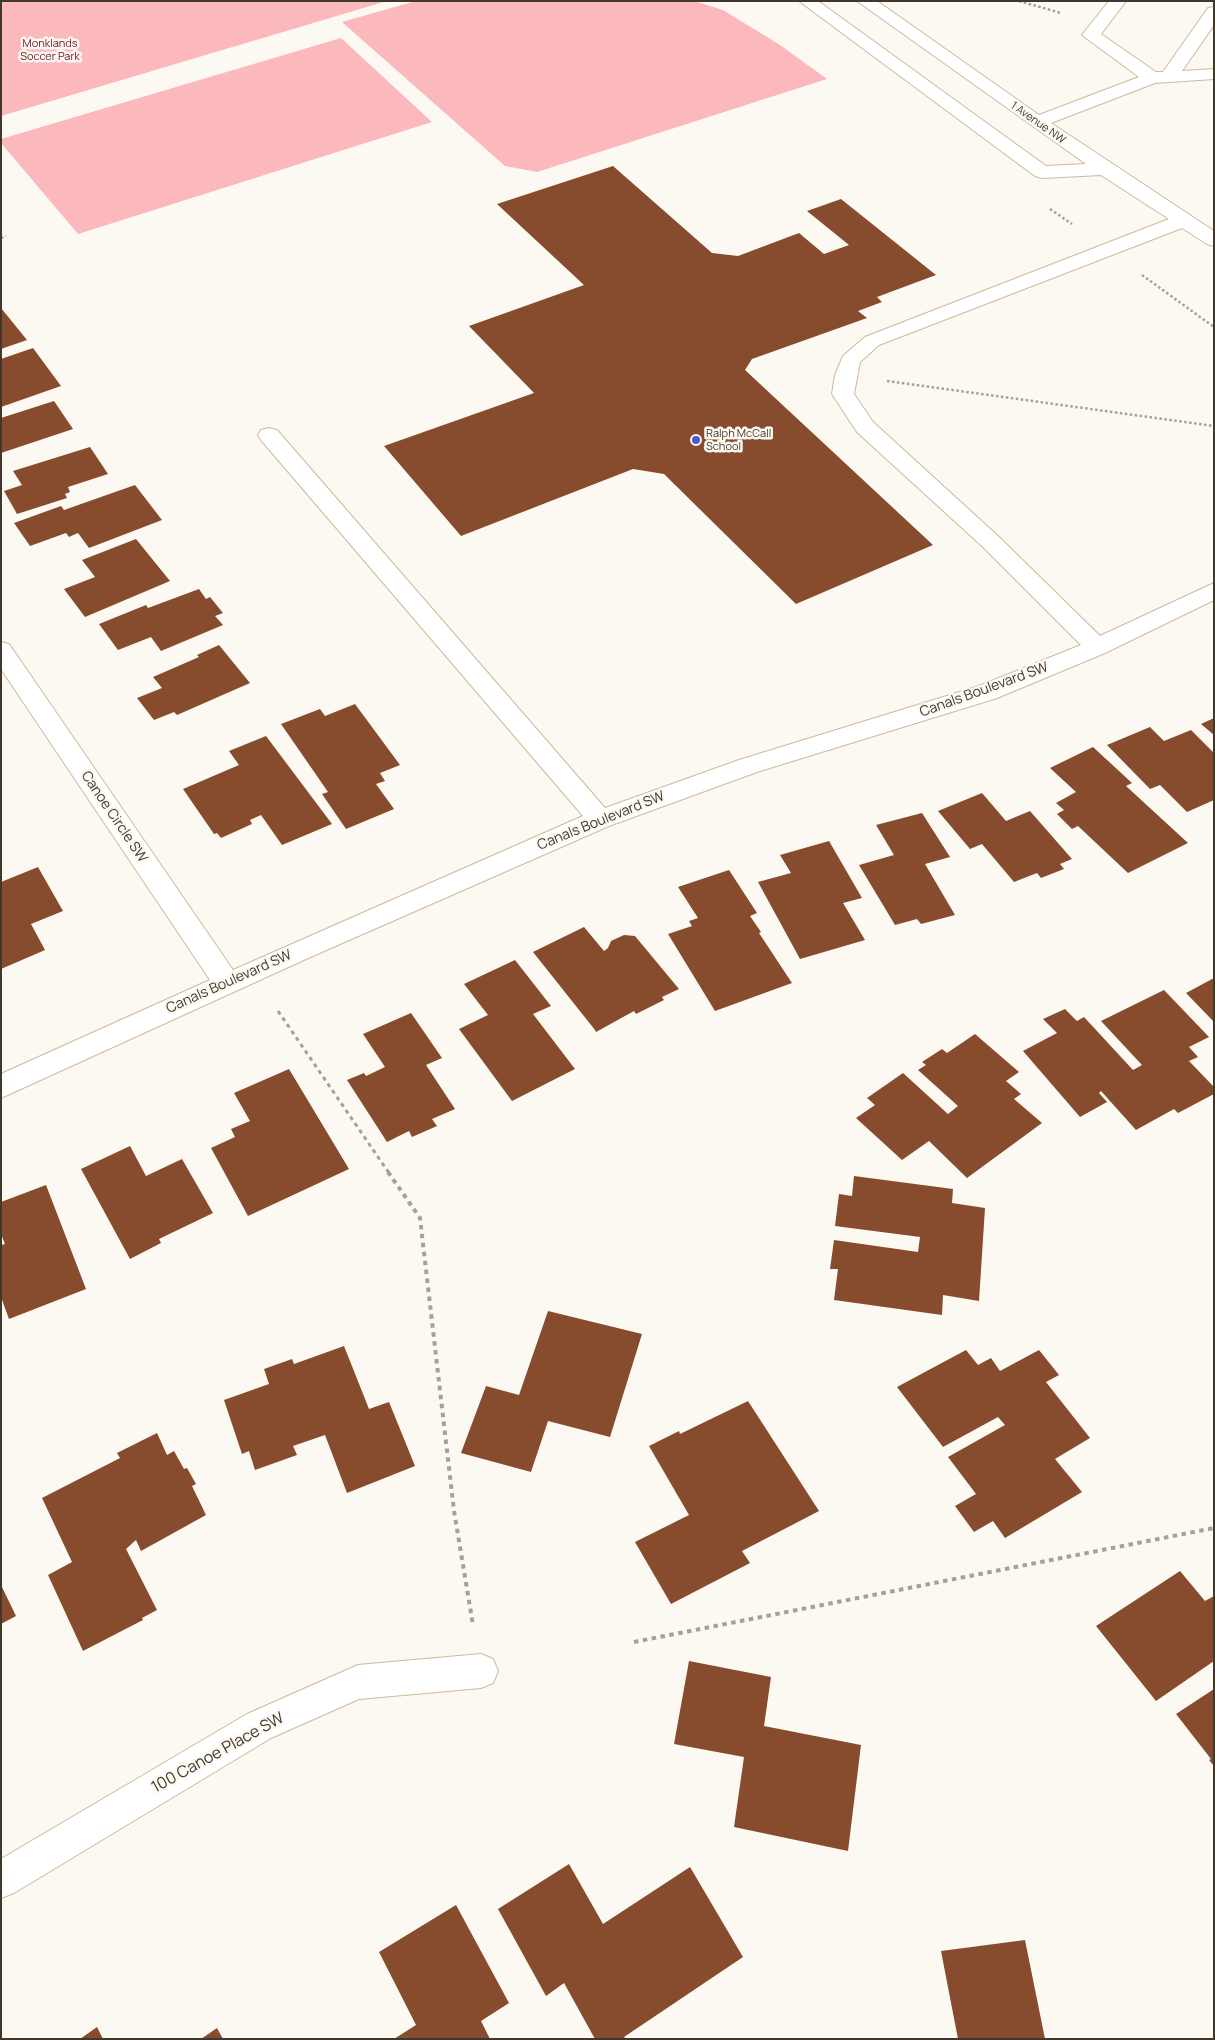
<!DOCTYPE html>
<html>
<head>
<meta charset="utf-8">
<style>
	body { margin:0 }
	#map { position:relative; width:1215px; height:2040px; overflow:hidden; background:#fcf8f2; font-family:Manrope,sans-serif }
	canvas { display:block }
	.frame { position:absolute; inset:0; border:2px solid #40382c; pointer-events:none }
</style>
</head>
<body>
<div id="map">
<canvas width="1215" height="2040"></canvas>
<div class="frame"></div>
</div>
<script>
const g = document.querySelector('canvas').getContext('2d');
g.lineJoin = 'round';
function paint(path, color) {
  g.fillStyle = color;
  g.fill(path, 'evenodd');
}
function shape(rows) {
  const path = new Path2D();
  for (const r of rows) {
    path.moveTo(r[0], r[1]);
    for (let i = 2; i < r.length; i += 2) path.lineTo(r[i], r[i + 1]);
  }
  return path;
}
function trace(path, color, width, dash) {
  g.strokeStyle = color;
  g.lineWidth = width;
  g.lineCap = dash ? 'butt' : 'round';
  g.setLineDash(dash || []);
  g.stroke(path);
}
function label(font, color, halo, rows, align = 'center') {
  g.font = font + ' Manrope,sans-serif';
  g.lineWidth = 5;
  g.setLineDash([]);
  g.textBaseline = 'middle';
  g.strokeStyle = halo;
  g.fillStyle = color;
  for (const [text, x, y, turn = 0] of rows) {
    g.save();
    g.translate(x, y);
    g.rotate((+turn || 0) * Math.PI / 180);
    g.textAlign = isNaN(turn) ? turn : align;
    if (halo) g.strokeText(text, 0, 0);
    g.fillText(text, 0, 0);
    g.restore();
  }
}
const green = shape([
	[1,1,387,1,1,116],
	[416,1,694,1,723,10,780,45,827,79,537,172,505,166,342,22],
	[341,38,432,122,78,234,1,143,1,139]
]);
const building = shape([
	[613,166,712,253,738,256,799,233,824,254,849,245,807,211,841,199,936,275,877,297,882,302,858,311,867,318,752,359,745,370,933,545,796,604,664,474,633,469,461,536,384,446,534,393,469,326,584,285,497,204],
	[1,308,27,340,1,349],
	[33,348,61,386,1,407,1,359],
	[54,401,73,429,1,453,1,418],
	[90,447,108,474,68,487,70,492,65,494,67,498,17,514,4,491,22,485,13,471],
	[135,485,162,520,89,548,78,533,69,537,66,533,30,546,14,523,61,506,64,510],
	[136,539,170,581,85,617,64,589,95,577,82,560],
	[199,589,206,599,210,597,223,613,215,616,223,625,161,651,151,637,118,650,99,624,146,605,148,608],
	[219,645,250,683,177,715,174,712,154,720,137,698,162,688,153,677,199,657,197,655],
	[355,704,400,765,380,773,385,781,376,784,394,809,346,829,322,794,328,792,281,724,320,709,325,716],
	[1214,718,1214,735,1201,724],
	[1150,727,1164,741,1191,730,1214,753,1214,800,1187,812,1160,785,1150,789,1107,745],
	[266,736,332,824,282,845,261,815,250,820,252,824,221,838,217,833,214,834,183,789,239,765,229,751],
	[1093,747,1132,783,1126,786,1188,843,1128,873,1078,826,1072,829,1057,814,1064,810,1056,803,1076,792,1050,768],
	[982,793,1006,821,1030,811,1072,859,1060,864,1064,869,1041,878,1037,873,1014,882,982,844,970,849,938,811],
	[922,813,950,857,925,864,955,915,921,924,917,919,895,925,859,865,894,855,876,825],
	[829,841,862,898,843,903,865,940,800,959,758,882,791,873,780,855],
	[38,867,63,911,31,924,45,950,1,969,1,882],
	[729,870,757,913,750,916,761,932,759,933,792,983,715,1011,668,934,692,926,689,921,698,918,678,887],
	[584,927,604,951,608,948,611,941,624,935,635,936,679,989,662,997,664,1000,636,1014,634,1011,596,1032,595,1030,533,952],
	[515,960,551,1006,533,1014,575,1069,512,1101,459,1029,488,1015,464,984],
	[1214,978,1214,1022,1186,993],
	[1164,990,1209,1037,1189,1047,1198,1057,1189,1061,1214,1087,1214,1094,1178,1113,1174,1109,1136,1130,1101,1091,1099,1093,1107,1102,1080,1117,1023,1051,1057,1033,1043,1019,1065,1009,1077,1021,1084,1017,1133,1070,1142,1065,1101,1021],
	[411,1013,442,1058,426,1065,455,1109,432,1119,437,1126,412,1137,409,1131,387,1142,347,1080,364,1073,366,1076,385,1067,363,1034],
	[975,1034,1019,1072,1006,1081,1021,1094,1014,1099,1042,1123,967,1178,929,1141,902,1160,856,1118,875,1105,867,1098,903,1073,948,1114,958,1106,918,1070,926,1065,922,1062,942,1049,947,1053],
	[289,1069,349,1169,248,1216,211,1148,235,1137,231,1129,250,1121,234,1093],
	[130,1146,146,1176,182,1159,213,1213,159,1239,161,1243,130,1259,81,1169],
	[854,1176,953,1189,952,1203,985,1208,979,1301,943,1295,942,1315,834,1300,838,1269,830,1269,834,1240,918,1252,920,1237,835,1226,839,1194,852,1196],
	[46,1185,86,1289,9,1319,1,1297,1,1245,5,1244,1,1234,1,1202],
	[548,1311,642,1334,610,1437,548,1421,531,1472,461,1453,486,1386,519,1395],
	[344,1346,369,1409,389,1402,415,1466,347,1493,325,1435,293,1446,297,1455,255,1470,249,1451,242,1454,224,1400,269,1384,264,1369,292,1359,294,1364],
	[966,1350,978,1365,991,1358,1000,1371,1039,1350,1059,1375,1046,1382,1090,1438,1055,1459,1082,1492,1005,1538,993,1521,974,1532,955,1506,976,1494,948,1457,1005,1425,998,1417,943,1447,897,1387],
	[748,1401,819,1511,742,1551,750,1563,671,1604,635,1542,689,1515,649,1446,679,1431,680,1434],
	[157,1433,167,1455,174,1451,184,1469,187,1468,196,1484,192,1486,206,1515,141,1551,136,1540,126,1549,157,1610,142,1618,143,1620,83,1651,48,1575,72,1562,42,1498,120,1458,117,1453],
	[1180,1571,1205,1601,1214,1596,1214,1661,1156,1701,1096,1626],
	[1,1585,16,1616,1,1624],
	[689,1661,771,1677,764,1726,861,1745,848,1851,734,1827,744,1757,674,1744],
	[1214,1689,1214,1766,1209,1760,1211,1759,1176,1714],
	[569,1864,603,1924,690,1867,743,1957,624,2037,626,2039,595,2039,564,1983,546,1996,498,1909],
	[456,1905,509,2003,481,2021,490,2039,394,2039,416,2025,379,1952],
	[1025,1940,1045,2039,958,2039,941,1951],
	[97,2027,103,2039,80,2039],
	[217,2028,223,2039,201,2039]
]);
const pathFar2 = shape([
	[1019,1,1061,13],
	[1050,209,1072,224],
	[1,238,6,236],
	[1142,275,1214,327],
	[887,381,1214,426]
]);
const pathFar1 = shape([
	[278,1011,389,1173]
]);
const path = shape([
	[388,1172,420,1218,454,1511,473,1625],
	[634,1642,1214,1528]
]);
const minor = shape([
	[799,1,818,1,1046,166,1086,164,857,1,877,1,1039,115,1139,77,1082,35,1109,1,1126,1,1101,34,1156,72,1163,72,1208,8,1214,7,1214,25,1182,71,1214,69,1214,79,1155,83,1051,123,1214,231,1214,246,1207,244,1182,228,879,345,860,362,854,394,873,422,999,537,1100,636,1214,583,1214,600,1105,653,997,698,757,772,609,826,306,959,1,1098,1,1074,210,980,1,669,1,642,9,644,233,970,583,816,261,440,258,435,261,430,269,428,277,430,605,808,739,760,979,686,1081,645,983,547,857,432,832,394,835,375,843,356,865,337,1169,219,1101,175,1042,178,1035,176,799,1],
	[481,1654,493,1659,498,1671,493,1683,481,1688,359,1699,271,1738,14,1893,1,1898,1,1859,247,1714,358,1665,481,1654]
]);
const markers = [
	[696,440,5,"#4e58ce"]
];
const farParknames = [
	["Monklands",50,44],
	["Soccer Park",50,57]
];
const farStreetnames = [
	["1 Avenue NW",1038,123,35]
];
const farPoinames = [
	["Ralph McCall",706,434],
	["School",706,447]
];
const streetNames = [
	["Canals Boulevard SW",984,690,-20],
	["Canoe Circle SW",114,817,56],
	["Canals Boulevard SW",601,821,-22],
	["Canals Boulevard SW",229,982,-24]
];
const nearStreetnames = [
	["100 Canoe Place SW",218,1753,-29]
];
paint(green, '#fbb9be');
paint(building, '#874c2d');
trace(minor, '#cdba9b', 2);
trace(pathFar2, '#a6a097', 2.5, [2.5, 2.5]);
trace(pathFar1, '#a6a097', 3, [4, 4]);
trace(path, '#a6a097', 4, [4.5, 4.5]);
paint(minor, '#fff');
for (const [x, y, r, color] of markers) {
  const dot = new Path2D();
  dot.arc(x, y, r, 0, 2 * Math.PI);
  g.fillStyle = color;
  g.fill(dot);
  trace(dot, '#fcf8f2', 2);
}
label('11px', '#6b1127', '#fcf8f2', farParknames);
label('11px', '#40382c', '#fcf8f2', farStreetnames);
label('11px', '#40382c', '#fcf8f2', farPoinames, 'left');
label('14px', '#40382c', '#fcf8f2', streetNames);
label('16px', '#40382c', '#fcf8f2', nearStreetnames);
</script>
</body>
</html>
